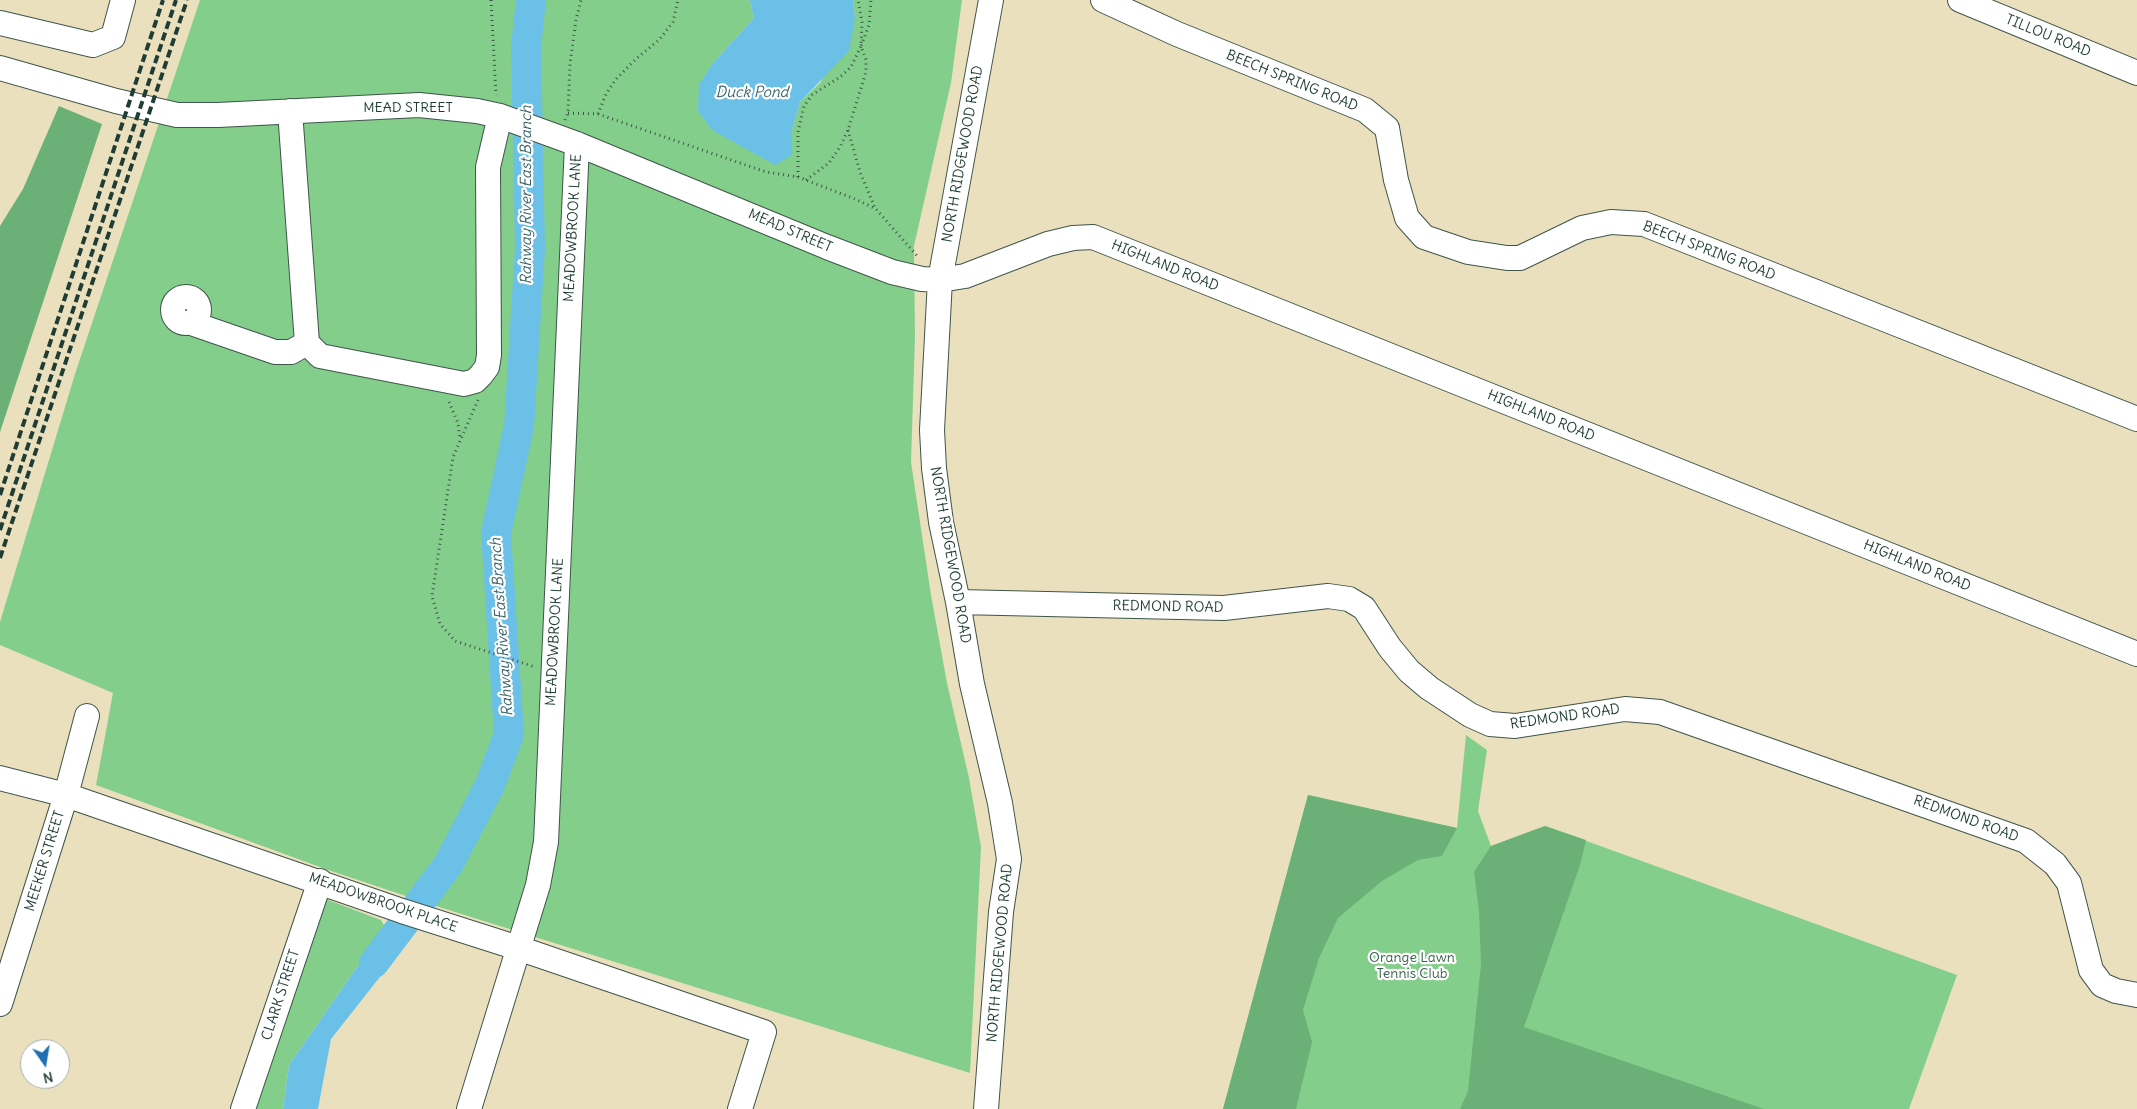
<!DOCTYPE html>
<html>
<head>
<meta charset="utf-8">
<style>
	body { margin:0 }
	#map { position:relative; width:2137px; height:1109px; overflow:hidden; background:#ebe0be; font-family:Delius,sans-serif }
	canvas { display:block }
	.north { position:absolute; left:20px; top:1039px; width:50px; height:50px; box-sizing:border-box; background:#fff; border:1px solid #a5b1ae; border-radius:50%; rotate:167deg; font-size:14px; font-weight:700; line-height:20px; text-align:center; color:#1f3d34 }
	.north::after { content:''; display:block; margin:auto; width:18px; height:22px; background:#1f6fb2; clip-path:polygon(50% 0,100% 100%,50% 72%,0 100%) }
</style>
</head>
<body>
<div id="map">
<canvas width="2137" height="1109"></canvas>
<div class="north">N</div>
</div>
<script>
const g = document.querySelector('canvas').getContext('2d');
g.lineJoin = 'round';
function paint(path, color) {
  g.fillStyle = color;
  g.fill(path, 'evenodd');
}
function shape(rows) {
  const path = new Path2D();
  for (const r of rows) {
    if (r.length === 3) {
      path.moveTo(r[0] + r[2], r[1]);
      path.arc(r[0], r[1], r[2], 0, 2 * Math.PI);
      continue;
    }
    path.moveTo(r[0], r[1]);
    for (let i = 2; i < r.length; i += 2) path.lineTo(r[i], r[i + 1]);
  }
  return path;
}
function trace(path, color, width, dash) {
  g.strokeStyle = color;
  g.lineWidth = width;
  g.lineCap = dash ? 'butt' : 'round';
  g.setLineDash(dash || []);
  g.stroke(path);
}
function label(font, color, halo, rows, align = 'center') {
  g.font = font + ' Delius,sans-serif';
  g.lineWidth = 4.5;
  g.setLineDash([]);
  g.textBaseline = 'middle';
  g.strokeStyle = halo;
  g.fillStyle = color;
  for (const [text, x, y, turn = 0] of rows) {
    g.save();
    g.translate(x, y);
    g.rotate((+turn || 0) * Math.PI / 180);
    g.textAlign = isNaN(turn) ? turn : align;
    if (halo) g.strokeText(text, 0, 0);
    g.fillText(text, 0, 0);
    g.restore();
  }
}
const green = shape([
	[200,0,748,0,750,1,754,18,713,63,792,155,792,130,800,102,820,83,855,17,853,0,962,0,951,83,914,246,915,337,911,462,931,595,947,683,969,778,981,847,970,1073,439,907,328,870,96,785,113,693,0,645,0,622,75,374],
	[1466,735,1487,750,1478,811,1491,846,1545,826,1957,975,1909,1109,1223,1109,1308,795,1457,828],
	[323,898,381,920,385,927,289,1065,283,1109,255,1109]
]);
const forest = shape([
	[59,106,102,124,0,432,0,226,23,189],
	[1308,795,1457,828,1442,856,1418,860,1382,881,1338,918,1319,958,1303,1010,1312,1042,1296,1109,1223,1109],
	[1545,826,1586,840,1580,865,1524,1027,1764,1109,1460,1109,1468,1091,1481,964,1479,911,1474,872,1491,846]
]);
const water = shape([
	[748,0,853,0,855,17,849,51,800,102,792,130,792,155,775,165,712,130,698,111,699,84,713,63,754,18,750,1],
	[385,927,413,935,331,1039,318,1109,283,1109,289,1065]
]);
const river = shape([
	[374,963,448,865,490,785,509,734,496,533,519,426,530,248,526,46,531,0]
]);
const path = shape([
	[491,0,496,95],
	[568,113,598,114,766,172,798,177,855,199,876,209,919,258],
	[598,114,606,94,616,79,637,58,659,40,673,22,678,0],
	[565,120,568,113,570,64,576,20,581,0],
	[848,130,860,172,875,208],
	[798,177,798,132,804,106,812,95,840,77,851,67,861,46,862,22,858,0],
	[806,180,829,163,840,147,848,130,866,72,866,60,861,46,869,25,871,0],
	[478,400,453,457,432,596,440,624,455,641,535,667],
	[449,402,458,423,460,438]
]);
const minor = shape([
	[1103,0,1177,34,1365,110,1387,128,1396,180,1407,218,1424,237,1468,252,1507,258,1520,258,1582,228,1611,222,1644,224,2137,419],
	[1960,0,2137,73],
	[0,23,93,45,113,37,123,0],
	[0,68,116,101,177,115,218,115,419,105,477,111,500,116,577,144,827,247,892,272,922,279,940,280,965,276,1048,244,1073,238,1093,237,2137,654],
	[290,111,307,343,320,356,464,384,475,381,481,375,487,367,489,355,488,167,500,116],
	[186,310,13],
	[191,323,275,352,291,352,307,343],
	[958,602,1224,608,1328,596,1349,599,1364,608,1390,648,1409,671,1429,688,1470,715,1490,724,1515,726,1625,709,1660,712,2026,841,2055,864,2069,883,2091,970,2102,985,2116,991,2137,995],
	[0,778,66,795,402,911,518,948,764,1032,740,1109],
	[0,1004,66,795,87,716],
	[243,1109,320,881],
	[469,1109,538,885,546,842,577,144],
	[986,1109,1001,912,1009,859,1000,803,972,684,958,602,941,522,934,468,932,430,940,280,991,0]
]);
const rail = shape([
	[0,495,163,0],
	[0,530,176,0],
	[0,558,187,0]
]);
const streetNames = [
	["TILLOU ROAD",2048,36,22],
	["BEECH SPRING ROAD",1292,81,22],
	["MEAD STREET",408,108],
	["NORTH RIDGEWOOD ROAD",963,154,-80],
	["MEADOWBROOK LANE",573,228,-87],
	["MEAD STREET",790,231,23],
	["BEECH SPRING ROAD",1709,251,21],
	["HIGHLAND ROAD",1165,266,22],
	["HIGHLAND ROAD",1541,416,22],
	["NORTH RIDGEWOOD ROAD",950,555,80],
	["HIGHLAND ROAD",1917,566,22],
	["REDMOND ROAD",1168,607,1],
	["MEADOWBROOK LANE",555,632,-87],
	["REDMOND ROAD",1565,717,-8],
	["REDMOND ROAD",1966,819,20],
	["MEEKER STREET",45,861,-73],
	["MEADOWBROOK PLACE",383,903,19],
	["NORTH RIDGEWOOD ROAD",1000,953,-85],
	["CLARK STREET",281,995,-72]
];
const parkNames = [
	["Orange Lawn",1412,958],
	["Tennis Club",1412,974]
];
const waterNames = [
	["Duck Pond",752,93],
	["Rahway River East Branch",527,195,-90],
	["Rahway River East Branch",502,627,-94]
];
paint(green, '#84ce8b');
paint(forest, '#6bb177');
paint(water, '#6bc0e8');
trace(river, '#6bc0e8', 30);
trace(minor, '#3e5549', 26);
trace(path, '#3e5549', 3, [1, 4]);
trace(minor, '#fff', 24);
trace(rail, '#1f3d34', 4, [8, 4]);
label('14px', '#1f3d34', '#fff', streetNames);
label('14px', '#38614a', '#fff', parkNames);
label('italic 15px', '#36646a', '#fff', waterNames);
</script>
</body>
</html>
